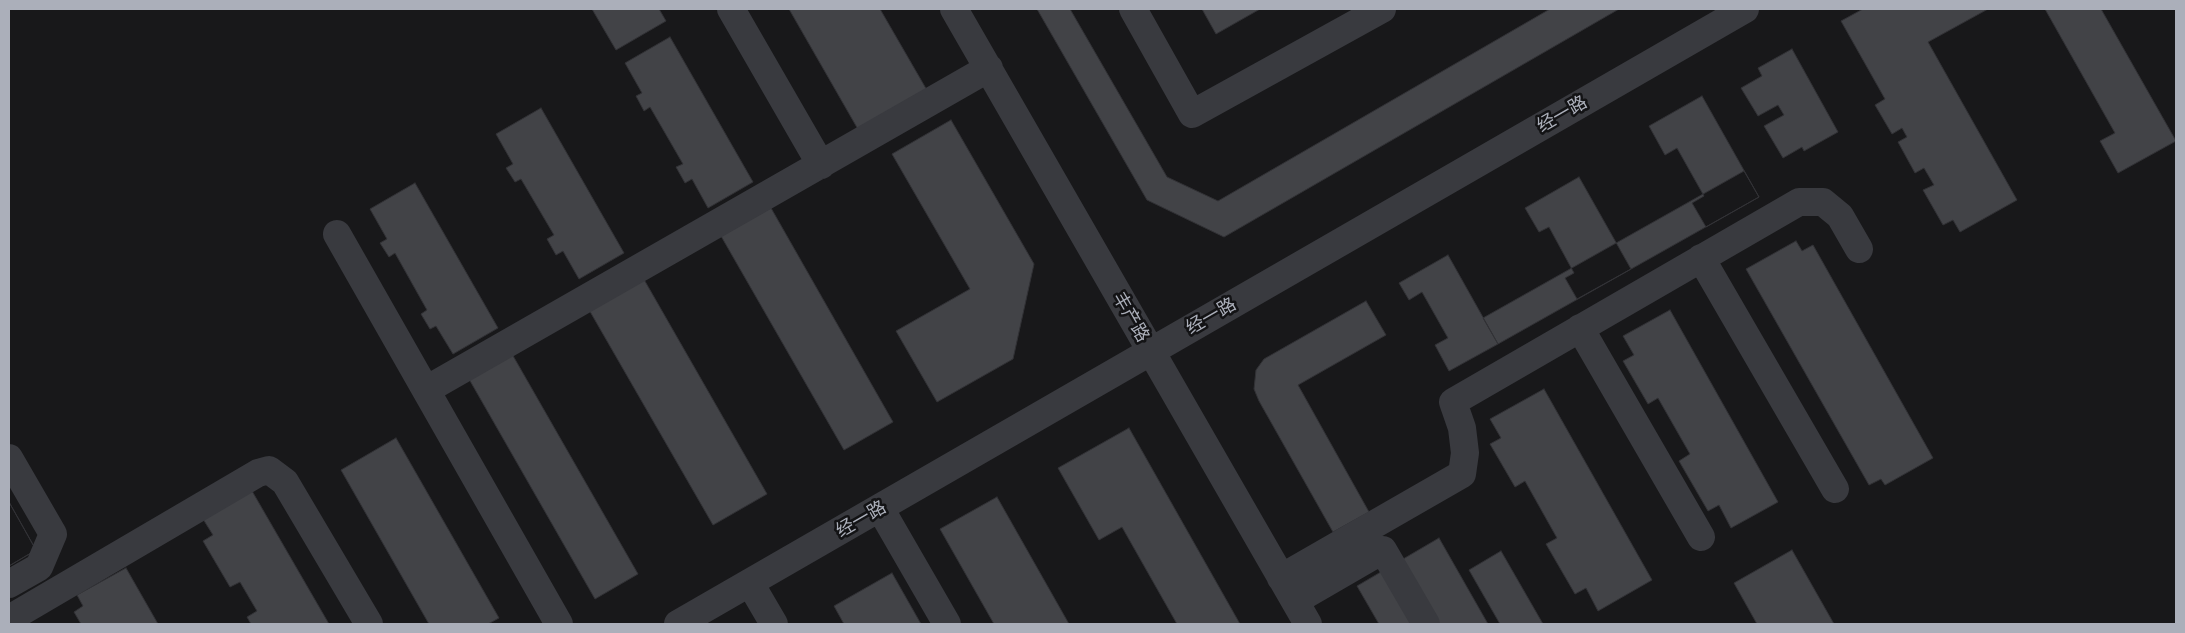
<!DOCTYPE html>
<html>
<head>
<meta charset="utf-8">
<style>
	body { margin:0 }
	#map { position:relative; width:2185px; height:633px; overflow:hidden; background:#18181a; font-family:Lato,sans-serif }
	canvas { display:block }
	.frame { position:absolute; inset:0; border:10px solid #abafba; pointer-events:none }
</style>
</head>
<body>
<div id="map">
<canvas width="2185" height="633"></canvas>
<div class="frame"></div>
</div>
<script>
const g = document.querySelector('canvas').getContext('2d');
g.lineJoin = 'round';
function paint(path, color) {
  g.fillStyle = color;
  g.fill(path, 'evenodd');
}
function shape(rows) {
  const path = new Path2D();
  for (const r of rows) {
    path.moveTo(r[0], r[1]);
    for (let i = 2; i < r.length; i += 2) path.lineTo(r[i], r[i + 1]);
  }
  return path;
}
function trace(path, color, width, dash) {
  g.strokeStyle = color;
  g.lineWidth = width;
  g.lineCap = dash ? 'butt' : 'round';
  g.setLineDash(dash || []);
  g.stroke(path);
}
function label(font, color, halo, rows, align = 'center') {
  g.font = font + ' Lato,"Noto Sans SC",sans-serif';
  g.lineWidth = 5;
  g.setLineDash([]);
  g.textBaseline = 'middle';
  g.strokeStyle = halo;
  g.fillStyle = color;
  for (const [text, x, y, turn = 0] of rows) {
    g.save();
    g.translate(x, y);
    g.rotate((+turn || 0) * Math.PI / 180);
    g.textAlign = isNaN(turn) ? turn : align;
    if (halo) g.strokeText(text, 0, 0);
    g.fillText(text, 0, 0);
    g.restore();
  }
}
const building = shape([
	[592,9,659,9,666,21,616,50,592,9],
	[789,9,880,9,928,92,859,131,789,9],
	[1037,9,1070,9,1167,177,1218,201,1550,9,1619,9,1224,237,1147,200,1037,9],
	[1202,9,1260,9,1216,34,1202,9],
	[1863,9,1988,9,1928,42,2017,200,1960,232,1953,220,1943,225,1923,190,1934,185,1924,168,1915,173,1898,142,1907,137,1902,128,1892,134,1875,105,1885,99,1841,21,1863,9],
	[2045,9,2101,9,2176,141,2118,173,2100,141,2115,133,2045,9],
	[670,37,753,182,708,208,692,179,685,183,676,167,683,164,650,107,644,111,636,96,642,93,625,63,670,37],
	[1792,49,1838,132,1804,151,1802,147,1783,158,1764,126,1784,115,1778,105,1758,116,1741,88,1762,76,1758,68,1792,49],
	[1702,96,1759,197,1706,227,1692,203,1704,196,1677,148,1665,155,1649,126,1702,96],
	[541,108,624,253,579,279,563,251,556,255,547,239,554,235,521,179,515,182,506,168,513,164,496,134,541,108],
	[951,120,1034,264,1013,359,937,402,896,331,970,289,892,154,951,120],
	[1744,171,1759,197,1498,344,1483,318,1744,171],
	[1579,177,1631,269,1577,299,1565,278,1574,273,1549,227,1539,232,1525,208,1579,177],
	[415,183,498,328,453,354,436,326,430,329,421,314,427,310,395,253,389,257,380,243,387,239,370,209,415,183],
	[771,208,893,422,844,450,721,236,771,208],
	[1796,241,1802,251,1813,245,1933,458,1885,485,1881,479,1869,485,1746,269,1796,241],
	[1448,255,1498,344,1449,371,1435,345,1448,338,1422,292,1409,300,1399,283,1448,255],
	[642,276,767,494,713,525,588,308,642,276],
	[1366,301,1386,335,1298,385,1369,512,1333,532,1259,401,1254,389,1256,370,1264,359,1366,301],
	[1670,310,1778,502,1731,528,1719,505,1708,511,1679,461,1690,454,1658,398,1648,404,1623,361,1634,355,1623,336,1670,310],
	[512,354,638,574,595,599,469,379,512,354],
	[1544,389,1652,580,1598,611,1586,588,1575,594,1546,544,1557,538,1525,481,1515,487,1490,444,1501,438,1490,419,1544,389],
	[1129,428,1240,624,1177,624,1122,527,1099,540,1058,468,1129,428],
	[396,438,499,618,488,624,429,624,341,470,396,438],
	[252,491,329,624,251,624,247,617,257,611,240,582,230,587,203,541,213,535,203,519,252,491],
	[997,497,1069,624,994,624,940,529,997,497],
	[9,502,36,550,9,566,9,502],
	[9,502,36,550,9,566,9,502],
	[1439,538,1488,624,1379,624,1357,586,1439,538],
	[1792,550,1834,624,1757,624,1734,583,1792,550],
	[1501,551,1543,624,1500,624,1469,570,1501,551],
	[126,568,158,624,81,624,74,612,83,606,77,595,126,568],
	[892,573,921,624,844,624,834,606,892,573]
]);
const minor = shape([
	[731,9,821,165],
	[954,9,1308,624],
	[1133,9,1192,114,1382,9],
	[337,234,559,624],
	[1701,258,1835,489],
	[1580,328,1701,537],
	[426,390,989,68],
	[9,458,53,534,39,567,9,584],
	[880,508,947,624],
	[1281,578,1462,474,1465,453,1462,428,1453,402,1799,202,1823,202,1840,216,1859,249],
	[750,583,774,624],
	[1295,601,1383,550,1426,624],
	[9,619,258,473,269,470,285,482,369,624],
	[678,624,1745,9]
]);
const streetNames = [
	["经一路",1562,114,-30],
	["经一路",1211,316,-30],
	["丰产路",1131,317,60],
	["经一路",861,519,-30]
];
paint(building, '#424347');
trace(building, '#323236', 1);
trace(minor, '#393a3f', 28);
label('18px', '#abafba', '#131315', streetNames);
</script>
</body>
</html>
